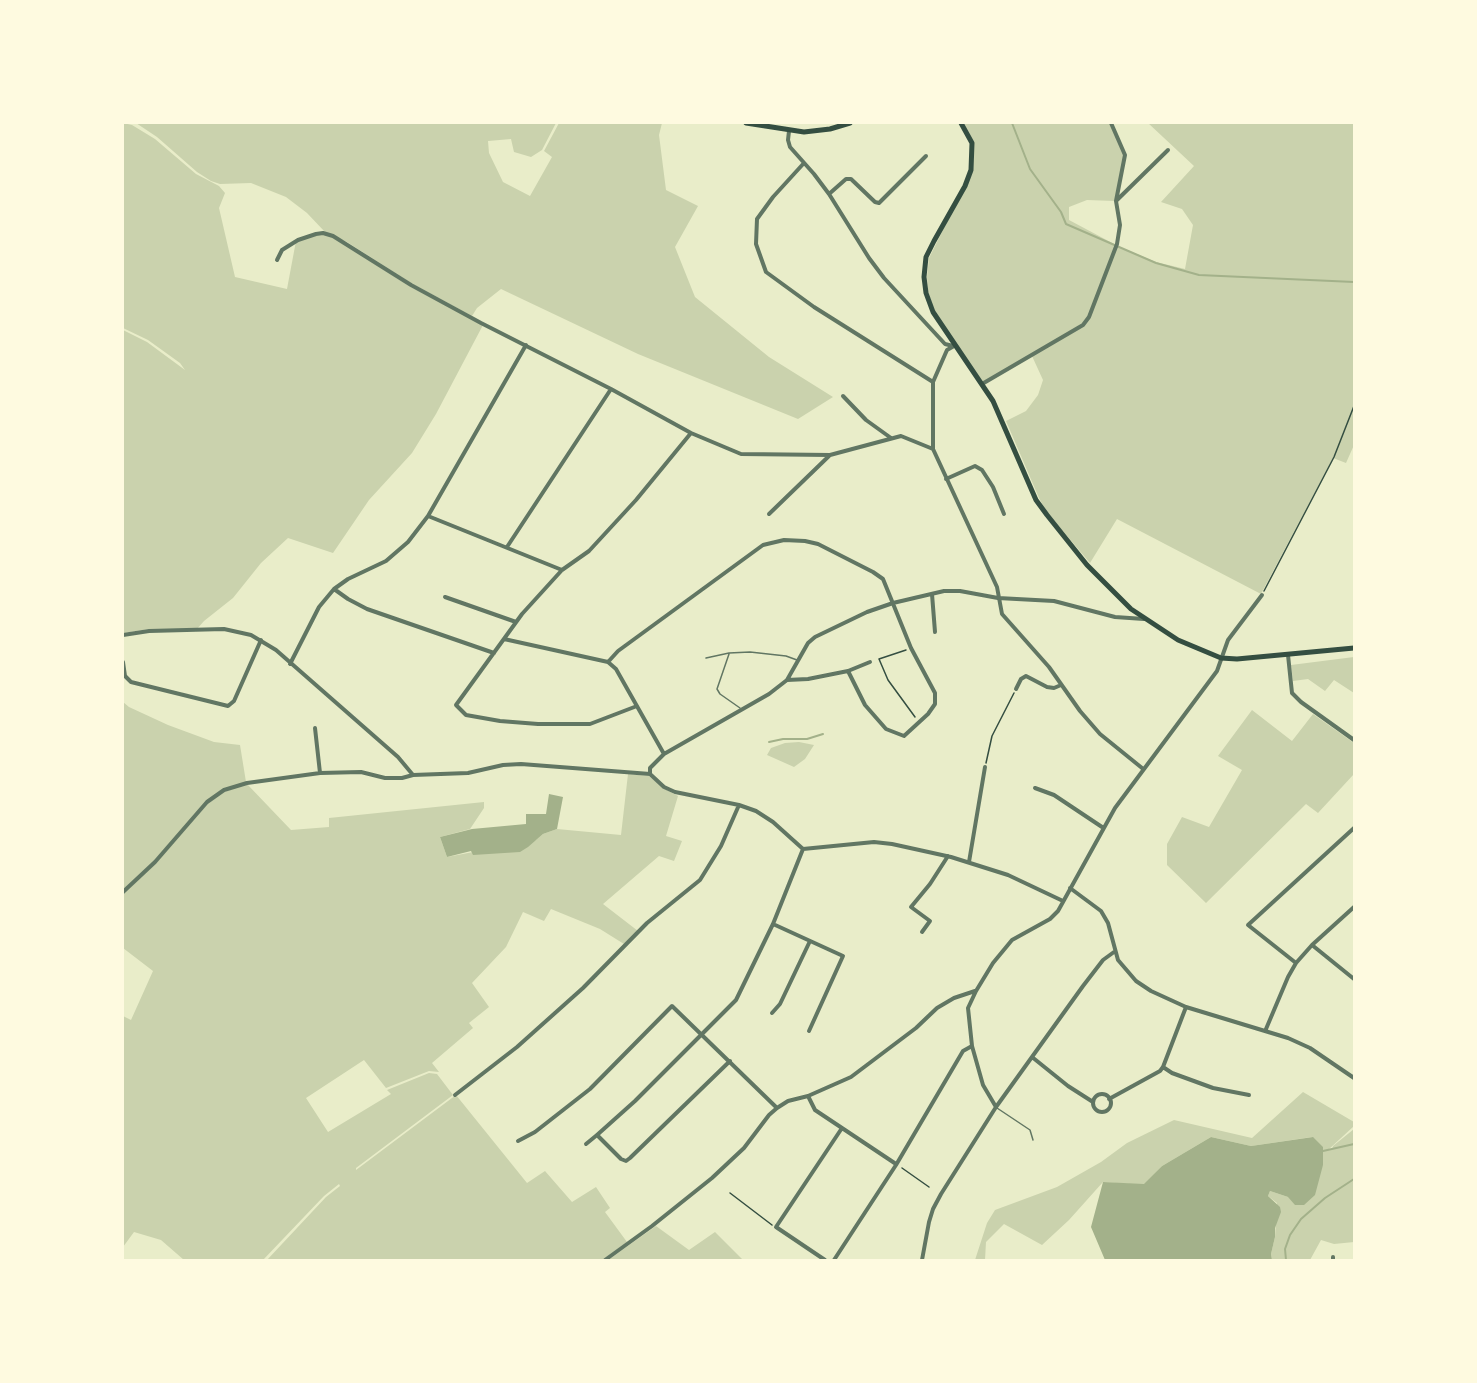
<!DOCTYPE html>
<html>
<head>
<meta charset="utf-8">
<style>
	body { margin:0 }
	#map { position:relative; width:1477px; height:1383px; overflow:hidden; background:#e9edc9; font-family:"Times New Roman",serif }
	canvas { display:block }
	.frame { position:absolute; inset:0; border:124px solid #fefae0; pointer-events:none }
</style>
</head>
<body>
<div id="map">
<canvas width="1477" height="1383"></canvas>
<div class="frame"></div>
</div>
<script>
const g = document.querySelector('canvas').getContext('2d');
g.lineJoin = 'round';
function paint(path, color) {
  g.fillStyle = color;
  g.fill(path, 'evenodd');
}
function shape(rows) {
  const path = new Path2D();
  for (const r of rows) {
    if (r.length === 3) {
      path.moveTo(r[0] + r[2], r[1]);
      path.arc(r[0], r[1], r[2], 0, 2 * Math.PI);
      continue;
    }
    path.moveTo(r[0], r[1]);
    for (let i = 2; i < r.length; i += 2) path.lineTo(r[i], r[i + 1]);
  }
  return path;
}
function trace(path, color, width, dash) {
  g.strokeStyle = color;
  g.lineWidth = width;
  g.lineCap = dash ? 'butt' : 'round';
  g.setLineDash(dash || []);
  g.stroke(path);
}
const green = shape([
	[123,123,132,125,155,139,196,174,219,186,225,193,219,208,235,277,287,289,296,241,323,234,333,237,409,286,483,325,436,414,412,453,369,500,333,553,288,538,261,563,233,598,204,621,197,629,149,629,123,633,123,330,147,342,185,370,180,363,148,340,123,328],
	[136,123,556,123,542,150,531,157,514,152,511,139,488,141,489,153,503,182,530,196,552,157,544,151,559,123,662,123,659,135,666,190,698,206,675,247,695,297,769,357,833,397,798,419,638,354,501,289,477,308,472,316,411,283,347,242,325,232,307,213,286,197,251,183,220,184,211,181,197,172,157,137],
	[964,123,1110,123,1124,155,1115,201,1087,200,1069,207,1069,220,1116,245,1088,317,1082,324,983,382,956,345,935,312,928,292,927,277,929,258,973,170,974,142],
	[1148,123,1354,123,1354,445,1346,463,1333,458,1261,594,1117,519,1090,563,1046,511,1039,498,1006,421,1026,411,1038,395,1043,380,1032,356,1090,318,1117,246,1156,262,1185,269,1193,225,1182,209,1161,202,1194,166],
	[1354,657,1354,693,1334,680,1325,691,1308,679,1293,681,1291,665],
	[123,702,129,707,168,725,214,742,240,745,246,782,223,789,206,802,154,861,123,890],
	[1252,710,1292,741,1313,714,1354,743,1354,774,1318,813,1306,804,1206,903,1167,865,1167,844,1182,817,1209,827,1242,770,1218,756],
	[799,742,814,745,805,759,794,767,767,755,771,748,785,743],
	[628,774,649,776,663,788,678,796,666,836,682,841,674,861,659,856,603,904,638,931,624,944,600,929,551,909,544,921,523,912,506,947,472,983,489,1007,469,1023,473,1028,432,1063,439,1072,429,1071,386,1088,364,1060,306,1098,328,1132,391,1094,387,1090,429,1073,437,1074,453,1095,356,1168,356,1170,456,1095,527,1183,545,1171,572,1202,596,1187,610,1208,605,1212,627,1242,602,1260,267,1260,326,1197,340,1186,339,1184,324,1196,263,1260,184,1260,161,1240,134,1232,123,1247,123,1016,131,1020,153,971,123,948,123,894,156,863,208,803,224,792,247,784,291,830,329,827,329,818,484,802,484,808,470,829,440,837,447,857,536,840,543,834,557,829,621,835],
	[1303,1092,1354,1122,1354,1126,1328,1150,1332,1149,1333,1146,1354,1129,1354,1242,1334,1244,1321,1240,1310,1260,1272,1260,1271,1254,1275,1237,1277,1203,1268,1196,1270,1191,1288,1197,1323,1165,1323,1148,1312,1137,1251,1146,1211,1137,1162,1166,1144,1185,1103,1182,1069,1220,1042,1245,1004,1224,986,1242,985,1260,975,1260,987,1223,995,1210,1057,1187,1101,1162,1127,1143,1174,1120,1252,1138],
	[656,1226,689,1250,715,1232,743,1260,608,1260]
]);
const water = shape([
	[549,794,563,797,557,829,543,834,528,847,520,852,473,855,471,851,447,857,440,837,472,829,526,824,526,814,546,814],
	[1211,1137,1251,1146,1313,1137,1323,1147,1323,1165,1315,1195,1304,1205,1295,1205,1288,1197,1270,1191,1268,1196,1280,1207,1281,1212,1275,1228,1275,1237,1271,1254,1272,1260,1105,1260,1091,1227,1103,1182,1144,1184,1162,1166]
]);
const stream = shape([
	[1012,123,1030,169,1061,212,1066,224,1156,263,1199,275,1354,282],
	[769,742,783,739,807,739,823,734],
	[1323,1151,1354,1144],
	[1286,1260,1285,1249,1290,1235,1301,1219,1325,1198,1354,1179]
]);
const path = shape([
	[1264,591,1334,457,1354,406],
	[879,659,888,680,915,717],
	[879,659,906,650],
	[986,763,992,736,1014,693],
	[902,1168,929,1187],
	[730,1193,772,1225]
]);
const service = shape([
	[729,654,717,689,720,694,740,708],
	[706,658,729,653,750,652,786,656,797,660],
	[997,1108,1030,1130,1033,1140]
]);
const minor = shape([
	[789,131,788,140,790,147,814,174,829,194,869,258,884,278,945,344,953,346],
	[804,163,773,197,757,219,756,244,766,272,814,307,933,382],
	[829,194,846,179,851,179,875,202,879,203,926,156],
	[1116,201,1168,150],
	[277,260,282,250,298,240,316,234,323,233,333,236,411,285,481,323,611,389,691,433,741,454,830,455,901,436,933,449],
	[954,346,947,350,933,382,933,449,997,587,1002,614,1049,667,1080,711,1100,734,1142,768],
	[982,384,1083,325,1089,317,1117,244,1120,225,1116,201,1125,155,1111,123],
	[843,396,866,420,891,438],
	[946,479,975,466,982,470,993,487,1004,514],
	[769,514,829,456],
	[428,516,562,570],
	[507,547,611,389],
	[334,589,348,599,367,609,494,653],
	[932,594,935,632],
	[445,597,516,622],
	[123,635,149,631,224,629,251,635,276,650,398,757,413,775,468,773,503,765,521,764,650,774,664,787,675,792,739,805,756,811,773,822,803,849,874,842,892,844,951,857,1008,875,1063,901],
	[504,639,608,662,616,669,664,754],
	[1288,655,1292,693,1301,702,1354,740],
	[123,662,125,676,131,682,228,706,234,701,261,640],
	[608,662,618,651,763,545,784,540,805,541,818,544,873,572,883,579,911,648,935,693,935,704,928,714,904,736,886,729,865,705,848,671,808,679,787,680],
	[290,664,319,607,334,589,348,579,386,561,408,542,428,516,526,345],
	[848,671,870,662],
	[1016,689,1021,679,1026,676,1047,687,1054,688,1061,685],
	[637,706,590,724,538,724,500,721,466,715,456,705,522,614,562,570,589,551,636,500,691,433],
	[315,728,320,773],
	[650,774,650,768,664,754,769,694,787,680,808,643,815,637,867,612,893,603,944,591,960,591,998,598,1054,601,1115,617,1144,619],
	[1035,788,1054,795,1102,827],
	[969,862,985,767],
	[1070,888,1101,911,1108,923,1118,960,1136,981,1151,991,1186,1007,1288,1038,1310,1048,1354,1078],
	[123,892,155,862,207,802,224,790,247,783,320,773,361,772,385,778,402,778,413,775],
	[773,924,843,956,809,1031],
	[922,932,930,921,911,907,930,884,948,856],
	[1312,945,1354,907],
	[1296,963,1248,925,1354,828],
	[772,1013,780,1004,810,941],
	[1266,1029,1288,977,1296,963,1312,945,1354,979],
	[1032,1057,1068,1086,1093,1102],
	[730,1061,630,1158,626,1161,621,1159,597,1135,635,1101,736,1000,773,924,803,849],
	[1163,1067,1186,1007],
	[1102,1103,9],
	[455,1095,517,1047,583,988,647,923,700,880,721,846,739,805],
	[808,1096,815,1110,896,1164],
	[1109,1099,1160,1071,1163,1067,1172,1073,1213,1088,1249,1095],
	[996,1107,983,1085,972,1046,968,1008,976,991,993,963,1012,940,1050,919,1058,911,1115,808,1217,671,1228,640,1262,595],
	[518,1141,535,1132,590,1089,672,1006,777,1108],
	[586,1144,597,1135],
	[1333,1257,1333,1260],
	[605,1260,652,1226,712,1178,744,1148,769,1115,777,1108,788,1101,808,1096,851,1077,916,1028,937,1008,954,998,975,991],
	[825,1260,776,1227,842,1128],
	[834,1260,896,1165,963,1051,972,1046],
	[922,1260,929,1222,933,1209,941,1194,996,1107,1083,986,1103,960,1114,952]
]);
const secondary = shape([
	[746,123,804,132,830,129,850,123],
	[961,123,972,143,971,170,965,186,934,241,926,257,924,277,926,293,933,312,993,401,1036,500,1047,515,1087,565,1131,609,1178,640,1221,658,1237,659,1354,648]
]);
paint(green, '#cad2ad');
paint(water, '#a3b18a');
trace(stream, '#a3b18a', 2);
trace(path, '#344e41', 1.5);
trace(service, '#617663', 1.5);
trace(minor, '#617663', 4);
trace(secondary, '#344e41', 5);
</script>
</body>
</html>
